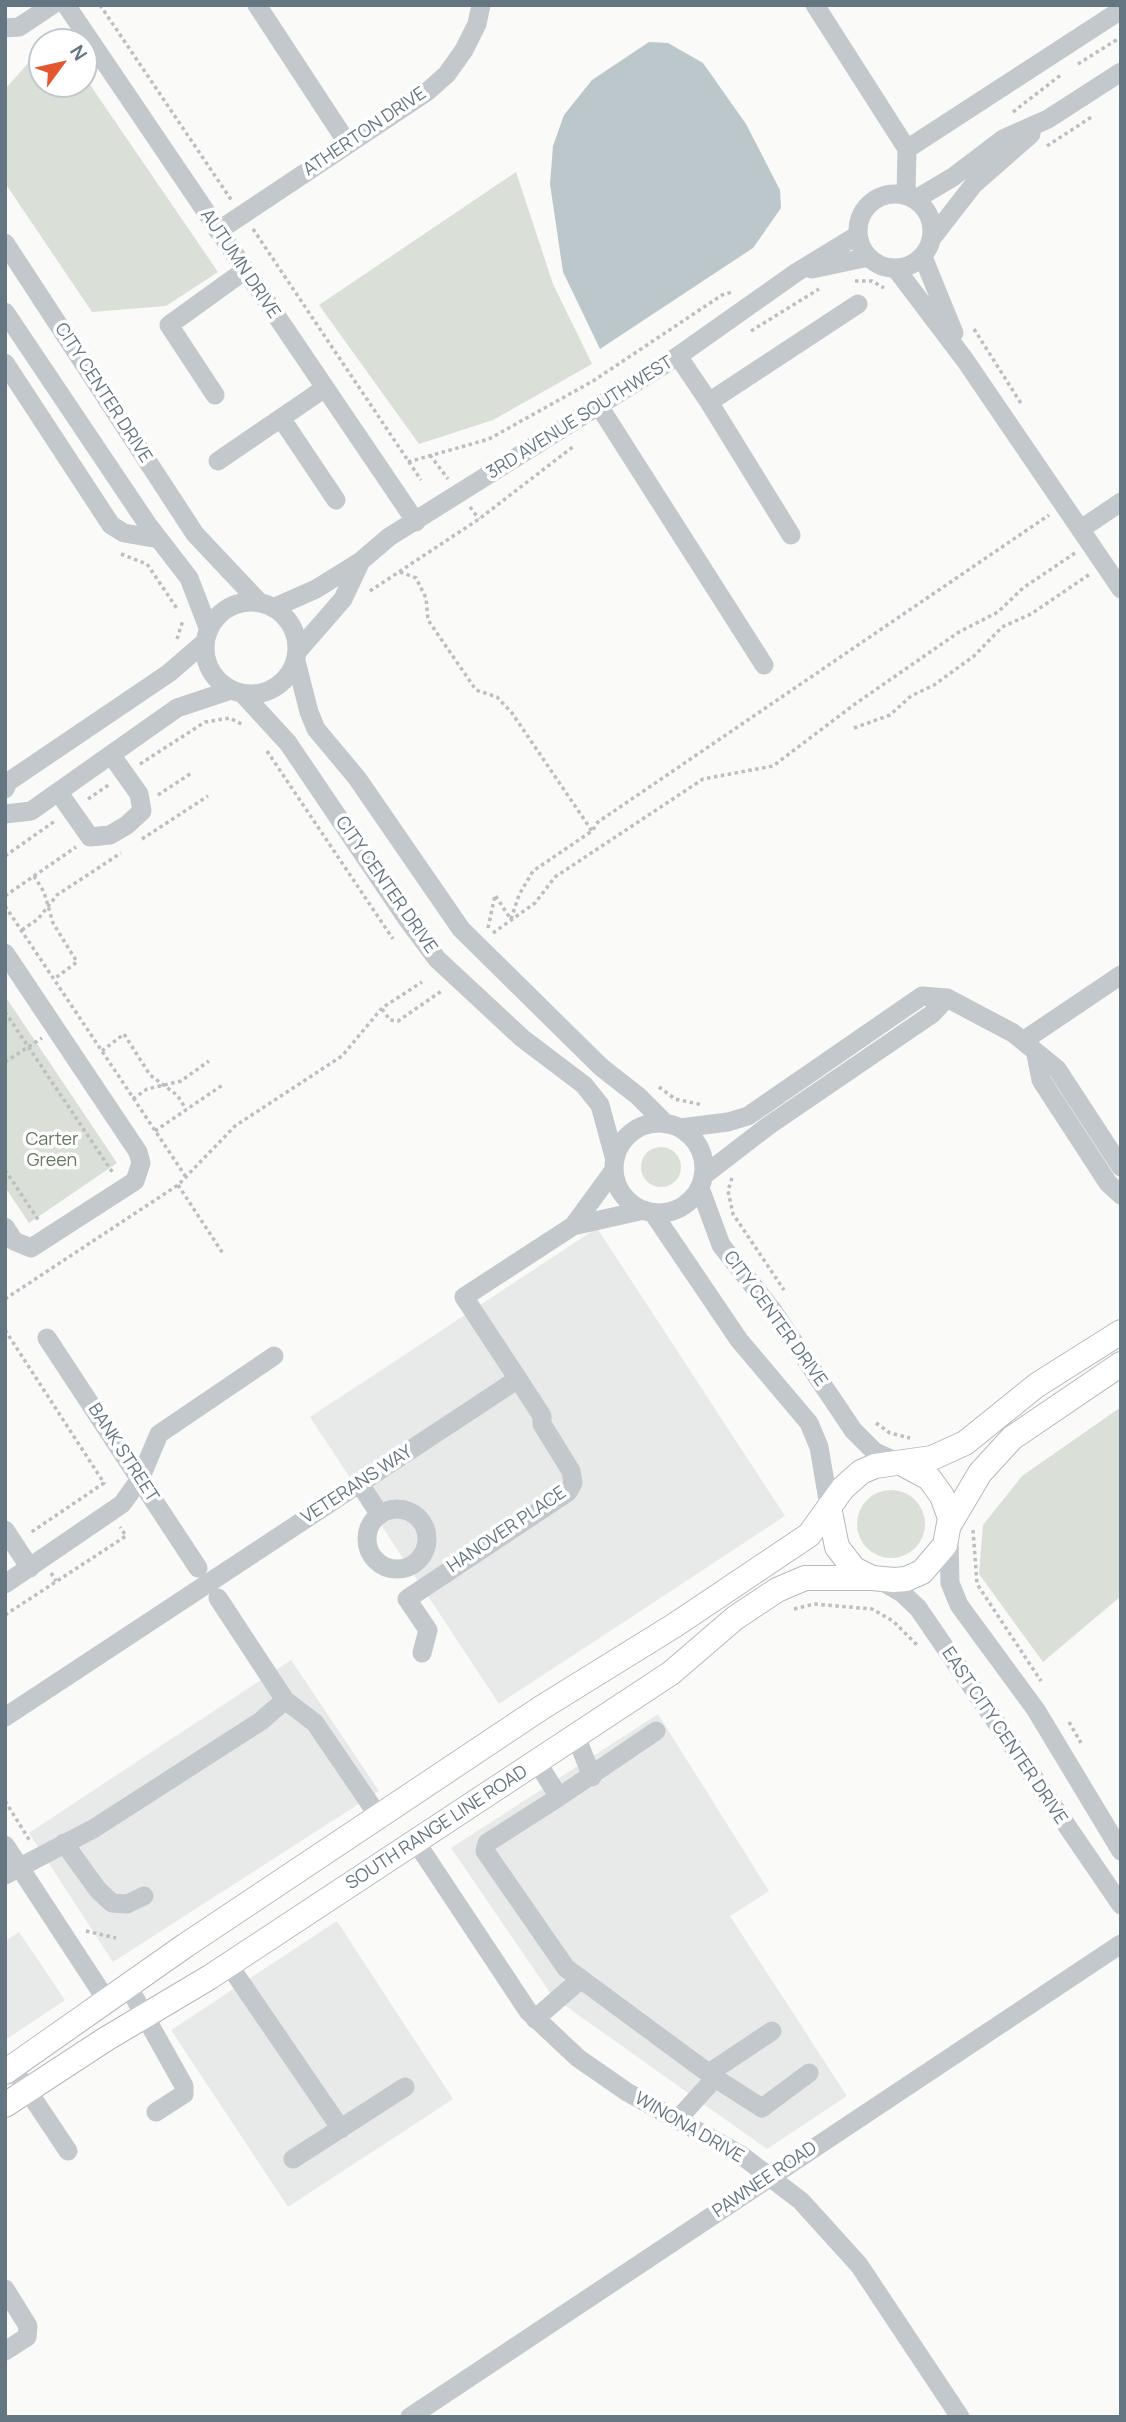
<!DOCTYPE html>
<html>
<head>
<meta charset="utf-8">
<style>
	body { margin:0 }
	#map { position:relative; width:1126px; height:2422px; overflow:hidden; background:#fafaf8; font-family:Manrope,sans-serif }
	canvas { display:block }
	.frame { position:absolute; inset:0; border:7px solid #657683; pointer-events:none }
	.north { position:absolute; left:28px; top:28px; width:70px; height:70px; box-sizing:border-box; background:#fff; border:2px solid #c1c8cd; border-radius:50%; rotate:57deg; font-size:19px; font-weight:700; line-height:28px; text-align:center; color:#657683 }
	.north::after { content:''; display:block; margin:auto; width:24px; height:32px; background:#e4572e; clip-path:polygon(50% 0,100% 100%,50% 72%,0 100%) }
</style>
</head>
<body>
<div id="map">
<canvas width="1126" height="2422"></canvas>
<div class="frame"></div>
<div class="north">N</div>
</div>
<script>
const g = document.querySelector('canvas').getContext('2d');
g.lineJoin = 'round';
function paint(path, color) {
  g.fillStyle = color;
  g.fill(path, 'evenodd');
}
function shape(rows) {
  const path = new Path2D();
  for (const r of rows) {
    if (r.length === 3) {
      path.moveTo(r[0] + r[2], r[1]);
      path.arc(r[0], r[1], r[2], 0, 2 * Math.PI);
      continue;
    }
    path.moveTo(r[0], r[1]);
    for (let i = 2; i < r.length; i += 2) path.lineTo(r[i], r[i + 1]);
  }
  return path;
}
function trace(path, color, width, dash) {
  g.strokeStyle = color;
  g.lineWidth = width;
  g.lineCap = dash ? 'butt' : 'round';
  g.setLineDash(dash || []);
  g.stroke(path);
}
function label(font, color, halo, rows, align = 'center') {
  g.font = font + ' Manrope,sans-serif';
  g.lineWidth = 7;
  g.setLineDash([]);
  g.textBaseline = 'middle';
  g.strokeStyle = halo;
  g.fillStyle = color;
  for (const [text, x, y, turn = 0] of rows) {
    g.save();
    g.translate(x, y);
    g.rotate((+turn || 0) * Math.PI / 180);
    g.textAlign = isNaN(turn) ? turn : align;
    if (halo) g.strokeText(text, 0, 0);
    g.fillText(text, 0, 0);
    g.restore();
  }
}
const built = shape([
	[597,1228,785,1516,499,1704,310,1417],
	[291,1660,379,1791,113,1962,29,1833],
	[658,1714,769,1891,730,1916,847,2096,767,2149,553,1997,451,1848],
	[337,1921,453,2099,288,2207,171,2030],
	[19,1932,65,2000,5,2040,5,1941]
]);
const green = shape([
	[42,48,42,84,84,84,84,76,218,272,166,306,92,312,5,183,5,89],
	[516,172,553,284,592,364,493,420,419,444,319,305],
	[5,996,117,1163,29,1223,5,1187],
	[661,1167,20],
	[1121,1407,1121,1596,1043,1662,979,1574,983,1525,1022,1476],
	[891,1524,34]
]);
const water = shape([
	[649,42,668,43,703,63,746,124,780,190,781,208,753,248,600,349,563,272,550,184,553,146,564,115,592,80]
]);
const path = shape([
	[100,5,232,201],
	[1078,64,1121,37],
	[1013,112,1062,74],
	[1047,146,1093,116],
	[253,229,421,480],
	[855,281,872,281,884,288],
	[974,329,1022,405],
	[751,331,819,289],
	[430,455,448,479],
	[408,462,489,439,593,381,722,295,732,292],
	[470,507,479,519],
	[121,554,147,564,178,610],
	[400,572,416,578,426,598,428,620,476,690,497,697,512,713,592,831],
	[370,591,479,519,574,446],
	[177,639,183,620],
	[854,728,890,715,911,696,934,685,974,656,1002,627,1031,614,1090,574],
	[267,751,393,939],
	[140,764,205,722,230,718,243,725],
	[158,795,193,772],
	[88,799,110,784],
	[142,839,208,796],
	[5,856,55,821],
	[34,876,44,892,53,923,77,962,54,979],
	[5,896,76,847],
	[5,906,186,1177],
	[511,919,519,895,533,871,592,831,598,822,1049,515],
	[488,928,495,895,510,918],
	[22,930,38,919,57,895,121,853],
	[493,933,535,903,555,877,703,779,773,766,855,704,959,632,998,612,1023,588,1075,553],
	[382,1009,390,1020,398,1021,443,990],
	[5,1012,113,1173],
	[102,1051,124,1034,150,1075,177,1095,186,1109],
	[5,1062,42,1038],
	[659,1087,675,1099,703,1105],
	[133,1099,147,1089,181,1081,209,1061],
	[155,1131,224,1084],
	[5,1170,39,1221],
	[732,1178,728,1191,733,1214,784,1290],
	[178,1185,224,1255],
	[5,1299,178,1185,235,1126,342,1056,382,1008,422,982],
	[5,1330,104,1483,30,1533],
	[876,1423,890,1433,910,1438],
	[973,1530,977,1584,1041,1681],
	[51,1573,56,1581],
	[794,1609,814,1604,872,1609,893,1621,918,1646],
	[5,1615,126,1536,120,1527],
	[1069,1722,1081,1743],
	[5,1801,30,1841],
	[86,1931,116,1938]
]);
const minor = shape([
	[66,5,416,522],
	[257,5,348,144],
	[815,5,907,149,906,195],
	[5,28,19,27,52,5],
	[907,149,1121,10],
	[895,231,37],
	[916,199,953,177,1003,139,1048,119,1121,72],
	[218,231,428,91,447,74,464,50,477,24,481,5],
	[932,238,974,184,1031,134],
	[5,243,195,534,260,603],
	[923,257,954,333],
	[812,269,869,257],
	[896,269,965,360,1121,589],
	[5,312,148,525,189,578,209,630],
	[678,356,709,402,858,304],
	[5,363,111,525,124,533,159,539],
	[215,395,169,325,244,271],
	[709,402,791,535],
	[599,406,764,665],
	[281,418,336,500],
	[218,461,325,388],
	[1081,529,1121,502],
	[251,648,46],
	[273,608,316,589,361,561,389,537,678,356,797,272,856,236],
	[297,652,343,599,361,561],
	[296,661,309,712,316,729,357,778,461,929,601,1067,638,1096,666,1124],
	[243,694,288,743,407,919,437,959,522,1038,584,1085,600,1105,615,1160],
	[5,789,8,782,169,673,205,642],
	[59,793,90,837,110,835,127,825,142,811,139,794,112,756],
	[5,814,31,811,177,708,231,690],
	[5,953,138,1152,141,1163,135,1181,31,1248,14,1241,5,1227],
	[1023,1041,1121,975],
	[1036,1055,1041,1080,1108,1183,1121,1195],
	[659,1168,45],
	[680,1128,728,1122,748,1116,922,996,947,998,1013,1033,1057,1069,1121,1167],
	[703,1176,768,1126,932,1014,947,998],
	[700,1188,721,1245,773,1311,853,1430,875,1452,899,1463],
	[653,1213,739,1340,809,1423,819,1447,829,1506],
	[573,1226,614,1170],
	[47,1338,198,1568],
	[360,1484,380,1515],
	[397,1539,30],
	[5,1530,30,1568],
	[949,1535,950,1583,959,1605,1036,1710,1121,1851],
	[878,1579,902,1593,918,1608,1121,1905],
	[5,1584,122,1504,140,1479,159,1434,274,1356],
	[218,1598,285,1700,315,1723,379,1817],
	[422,1653,428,1630,407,1599,568,1492,573,1483,571,1471,542,1424,542,1416,518,1379],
	[5,1717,518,1379,464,1297,573,1226,644,1210],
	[576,1736,592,1777],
	[537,1762,559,1797,487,1843,485,1851,566,1968,715,2078,678,2119],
	[559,1797,656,1731],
	[416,1842,528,2011,578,2058,627,2092,741,2155,801,2201,859,2265,960,2417],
	[64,1843,98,1890,112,1903,127,1904,144,1896],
	[5,1845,107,2001],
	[5,1875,93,1829,261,1721,285,1700],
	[229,1965,341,2129],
	[128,1986,184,2086,184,2094,156,2112],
	[535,2019,581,1979],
	[12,2067,68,2151],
	[709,2073,772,2031],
	[715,2078,762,2108,809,2073],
	[293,2159,405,2087],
	[5,2289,28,2326,27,2337,5,2351],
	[410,2417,1121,1944]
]);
const major = shape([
	[829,1507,837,1547,854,1569,872,1578,894,1580,906,1579,922,1572,945,1545,950,1518,942,1496,929,1478,901,1463],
	[951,1522,980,1473,1012,1438,1121,1364],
	[5,2072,186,1945,541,1708,675,1625,809,1535,843,1488,861,1472,875,1466,932,1458,965,1443,1037,1385,1121,1332],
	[5,2105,106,2039,210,1977,671,1673,735,1618,777,1590,805,1578,872,1578]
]);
const streetNames = [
	["ATHERTON DRIVE",365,132,-34],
	["AUTUMN DRIVE",240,264,56],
	["CITY CENTER DRIVE",103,393,57],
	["3RD AVENUE SOUTHWEST",580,418,-32],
	["CITY CENTER DRIVE",386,885,55],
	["CITY CENTER DRIVE",775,1319,54],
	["BANK STREET",123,1453,57],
	["VETERANS WAY",357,1485,-33],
	["HANOVER PLACE",507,1530,-34],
	["EAST CITY CENTER DRIVE",1004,1736,56],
	["SOUTH RANGE LINE ROAD",437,1828,-33],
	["WINONA DRIVE",689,2128,30],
	["PAWNEE ROAD",765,2180,-34]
];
const parkNames = [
	["Carter",52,1140],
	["Green",52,1161]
];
paint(built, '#e8e9e9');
paint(green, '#dadfd7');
paint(water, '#bbc7cb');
trace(major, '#b5babe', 26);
trace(path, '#bbbfc2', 3.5, [3.5, 3.5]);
trace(minor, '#c3c8cc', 19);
trace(major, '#fff', 24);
label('18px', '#657683', '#fff', streetNames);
label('18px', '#687a64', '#fff', parkNames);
</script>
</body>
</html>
